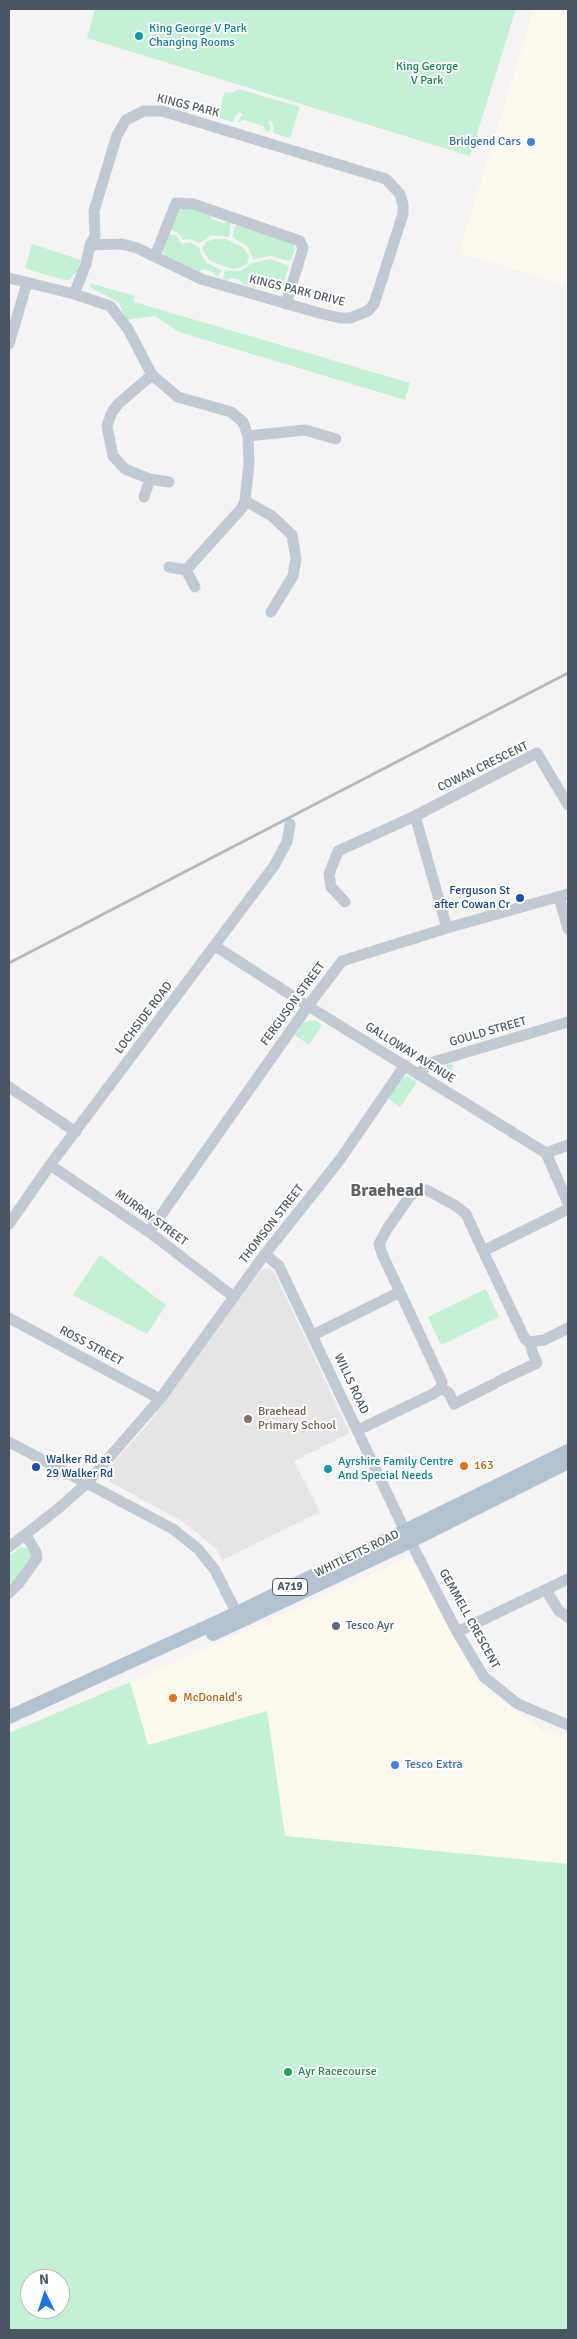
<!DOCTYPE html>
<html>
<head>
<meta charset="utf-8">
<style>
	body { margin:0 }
	#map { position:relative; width:577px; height:2339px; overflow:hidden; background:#f5f3f3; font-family:Signika,sans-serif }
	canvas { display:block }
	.frame { position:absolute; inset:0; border:10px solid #4a5661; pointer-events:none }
	.north { position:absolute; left:20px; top:2269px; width:50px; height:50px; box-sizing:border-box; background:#fff; border:1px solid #b7bbc0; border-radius:50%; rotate:356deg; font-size:14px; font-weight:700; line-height:20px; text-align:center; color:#4a5661 }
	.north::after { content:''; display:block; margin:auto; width:18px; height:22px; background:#1a73e8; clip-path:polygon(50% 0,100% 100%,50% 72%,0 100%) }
</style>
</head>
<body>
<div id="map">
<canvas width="577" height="2339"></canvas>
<div class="frame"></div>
<div class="north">N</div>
</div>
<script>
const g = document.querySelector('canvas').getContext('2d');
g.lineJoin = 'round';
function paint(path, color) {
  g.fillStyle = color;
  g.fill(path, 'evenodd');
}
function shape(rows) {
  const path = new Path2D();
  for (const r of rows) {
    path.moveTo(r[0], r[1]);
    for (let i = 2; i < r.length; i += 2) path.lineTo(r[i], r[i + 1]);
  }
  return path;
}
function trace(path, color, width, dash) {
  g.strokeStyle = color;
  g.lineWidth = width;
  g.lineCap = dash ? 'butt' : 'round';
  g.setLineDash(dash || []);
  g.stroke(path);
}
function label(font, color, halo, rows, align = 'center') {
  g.font = font + ' Signika,sans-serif';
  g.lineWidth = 4;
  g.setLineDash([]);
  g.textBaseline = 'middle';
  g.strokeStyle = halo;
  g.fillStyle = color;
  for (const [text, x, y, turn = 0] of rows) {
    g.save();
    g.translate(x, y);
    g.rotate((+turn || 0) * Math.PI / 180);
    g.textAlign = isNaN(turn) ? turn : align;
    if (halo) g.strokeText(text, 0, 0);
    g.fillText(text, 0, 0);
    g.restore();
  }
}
const commercial = shape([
	[534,9,568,9,568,285,459,253],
	[412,1556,479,1684,544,1732,568,1734,568,1864,285,1836,267,1711,148,1745,130,1682]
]);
const education = shape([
	[262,1269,269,1269,274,1272,350,1433,294,1461,320,1512,223,1560,216,1549,202,1537,182,1521,110,1482,106,1471,148,1424]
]);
const green = shape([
	[95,9,516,9,470,156,87,38],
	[239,89,300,107,290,138,273,133,274,127,271,121,268,121,271,127,269,132,266,131,263,126,245,120,237,122,243,114,240,112,235,116,233,122,217,117,225,92,232,93],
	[185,207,211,216,212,219,224,223,227,221,231,222,229,237,211,235,200,243,190,239,183,240,178,233,170,229,177,210],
	[239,224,292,242,295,249,291,260,288,261,271,256,253,259,247,246,232,237,235,227],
	[171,234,176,235,182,244,190,242,199,247,201,255,207,263,222,270,218,277,212,272,203,269,199,272,166,258,163,251,169,235],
	[214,239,226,239,244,248,249,256,247,264,239,268,232,269,210,261,202,249,206,242],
	[32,244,81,260,77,272,69,280,64,280,25,268],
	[271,259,289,266,282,290,279,292,243,284,240,280,231,278,227,280,223,279,225,270,240,271,252,263],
	[89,283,135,296,134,302,410,383,405,400,179,332,155,316,126,320,119,303,92,288],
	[315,1020,322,1025,309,1045,295,1035,304,1022],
	[451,1064,453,1066,450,1081,437,1073,440,1067],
	[408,1076,417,1082,400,1107,386,1097,398,1079],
	[100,1255,166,1305,147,1334,73,1295],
	[486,1289,499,1317,441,1345,428,1317],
	[21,1547,29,1549,33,1556,17,1581,12,1581,9,1585,9,1556],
	[130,1682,148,1745,267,1711,285,1836,568,1864,568,2330,9,2330,9,1733],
	[30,2279,60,2279,60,2309,30,2309]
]);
const minor = shape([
	[155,256,176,203,193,204,300,241,303,248,286,304],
	[9,278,74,294,110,306,128,329,152,375,178,397,231,412,243,422,248,436,249,464,245,501,242,508,186,570],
	[74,294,86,264,90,245,95,236,94,211,117,135,126,120,144,111,162,111,386,179,400,194,403,205,403,214,374,304,368,311,350,318,340,318,319,313,201,279,137,248,122,244,90,245],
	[9,344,27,283],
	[248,436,305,430,336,439],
	[150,479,169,482],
	[144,497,150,479,125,469,113,456,107,426,112,412,119,403,152,375],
	[245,501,272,516,292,535,296,559,293,576,271,612],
	[169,567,186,570,195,587],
	[415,816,447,928],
	[559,897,568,929],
	[345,902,331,887,329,874,338,851,415,816,537,753,568,805],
	[215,946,308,1006,546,1153,568,1203],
	[419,1075,428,1064,437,1061,568,1022],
	[9,1087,76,1132],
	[546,1153,568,1145],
	[50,1165,149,1232,234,1297],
	[9,1224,50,1165,274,866,287,842,290,824],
	[149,1232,308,1006,342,961,447,928,568,894],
	[483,1251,525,1339,530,1342,544,1340,568,1328],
	[265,1254,279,1266,405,1531,457,1632,484,1677,518,1704,568,1725],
	[9,1318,160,1399],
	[313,1335,400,1292,383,1256,379,1244,387,1229,410,1196,418,1191,427,1190,456,1206,466,1214,483,1251,568,1209],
	[499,1381,537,1363,532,1351,530,1342],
	[441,1388,449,1393,454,1404,494,1384],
	[358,1430,433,1394,441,1388,442,1382,400,1292],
	[9,1442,173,1529,198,1549,215,1570,240,1620],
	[9,1547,59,1508,87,1483,160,1399,265,1254,339,1161,405,1065],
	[546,1590,559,1611,568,1617],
	[9,1593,19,1583,37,1558,36,1552,26,1535],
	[457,1632,568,1579]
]);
const major = shape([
	[213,1634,411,1541,568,1462],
	[9,1717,237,1613,568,1451]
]);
const rail = shape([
	[9,963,568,673]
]);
const markers = [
	[139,36,5,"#0f9aa8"],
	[531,142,5,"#3f7fe0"],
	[520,898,5,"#1a4fb4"],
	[248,1419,5,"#8d6e63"],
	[464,1466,5,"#e8710a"],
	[36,1467,5,"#1a4fb4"],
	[328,1469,5,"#0f9aa8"],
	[336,1626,5,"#5c6f8a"],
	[173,1698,5,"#e8710a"],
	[395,1765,5,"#3f7fe0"],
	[288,2072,5,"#2e9e5b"]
];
const shields = [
	[290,1587,35]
];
const shieldNames = [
	["A719",290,1587]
];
const cultureNames = [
	["King George V Park",149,29],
	["Changing Rooms",149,43],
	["Ayrshire Family Centre",338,1462],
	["And Special Needs",338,1476]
];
const parkNames = [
	["King George",427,67],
	["V Park",427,81]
];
const streetNames = [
	["KINGS PARK",188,106,14],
	["KINGS PARK DRIVE",297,291,14],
	["COWAN CRESCENT",483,767,-26],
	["FERGUSON STREET",293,1004,-54],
	["LOCHSIDE ROAD",144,1018,-53],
	["GOULD STREET",488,1032,-16],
	["GALLOWAY AVENUE",410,1053,32],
	["MURRAY STREET",151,1218,36],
	["THOMSON STREET",272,1224,-52],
	["ROSS STREET",91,1346,28],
	["WILLS ROAD",351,1384,65],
	["WHITLETTS ROAD",357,1554,-26],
	["GEMMELL CRESCENT",469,1619,61]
];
const shopNames = [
	["Bridgend Cars",521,142],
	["Tesco Extra",405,1765,"left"]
];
const transitNames = [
	["Ferguson St",510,891],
	["after Cowan Cr",510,905],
	["Walker Rd at",46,1460,"left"],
	["29 Walker Rd",46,1474,"left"]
];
const educationNames = [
	["Braehead",258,1412],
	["Primary School",258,1426]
];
const foodNames = [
	["163",474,1466],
	["McDonald's",183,1698]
];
const serviceNames = [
	["Tesco Ayr",346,1626]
];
const leisureNames = [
	["Ayr Racecourse",298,2072]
];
const districtNames = [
	["Braehead",387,1191]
];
paint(commercial, '#fdf9ef');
paint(education, '#e6e4e5');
paint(green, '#c3f1d5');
trace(minor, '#c1cad2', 11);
trace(major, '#b3c2d1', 14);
trace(rail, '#b5b8bd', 3);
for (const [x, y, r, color] of markers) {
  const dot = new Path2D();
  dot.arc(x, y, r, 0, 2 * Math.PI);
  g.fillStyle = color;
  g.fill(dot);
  trace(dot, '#fff', 2);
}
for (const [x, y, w] of shields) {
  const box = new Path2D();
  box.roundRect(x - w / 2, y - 8.5, w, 17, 4);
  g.fillStyle = '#fff';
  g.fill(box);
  trace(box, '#4a5661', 1);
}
label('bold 11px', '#4a5661', null, shieldNames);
label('12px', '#0d838f', '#fff', cultureNames, 'left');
label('12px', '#17864f', '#fff', parkNames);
label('12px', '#4a5661', '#fff', streetNames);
label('12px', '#366cbe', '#fff', shopNames, 'right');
label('12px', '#164399', '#fff', transitNames, 'right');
label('12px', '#785e54', '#fff', educationNames, 'left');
label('12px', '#c56008', '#fff', foodNames, 'left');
label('12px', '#4e5e75', '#fff', serviceNames, 'left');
label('12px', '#27864d', '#fff', leisureNames, 'left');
label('bold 18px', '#5f6368', '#fff', districtNames);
</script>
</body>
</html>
